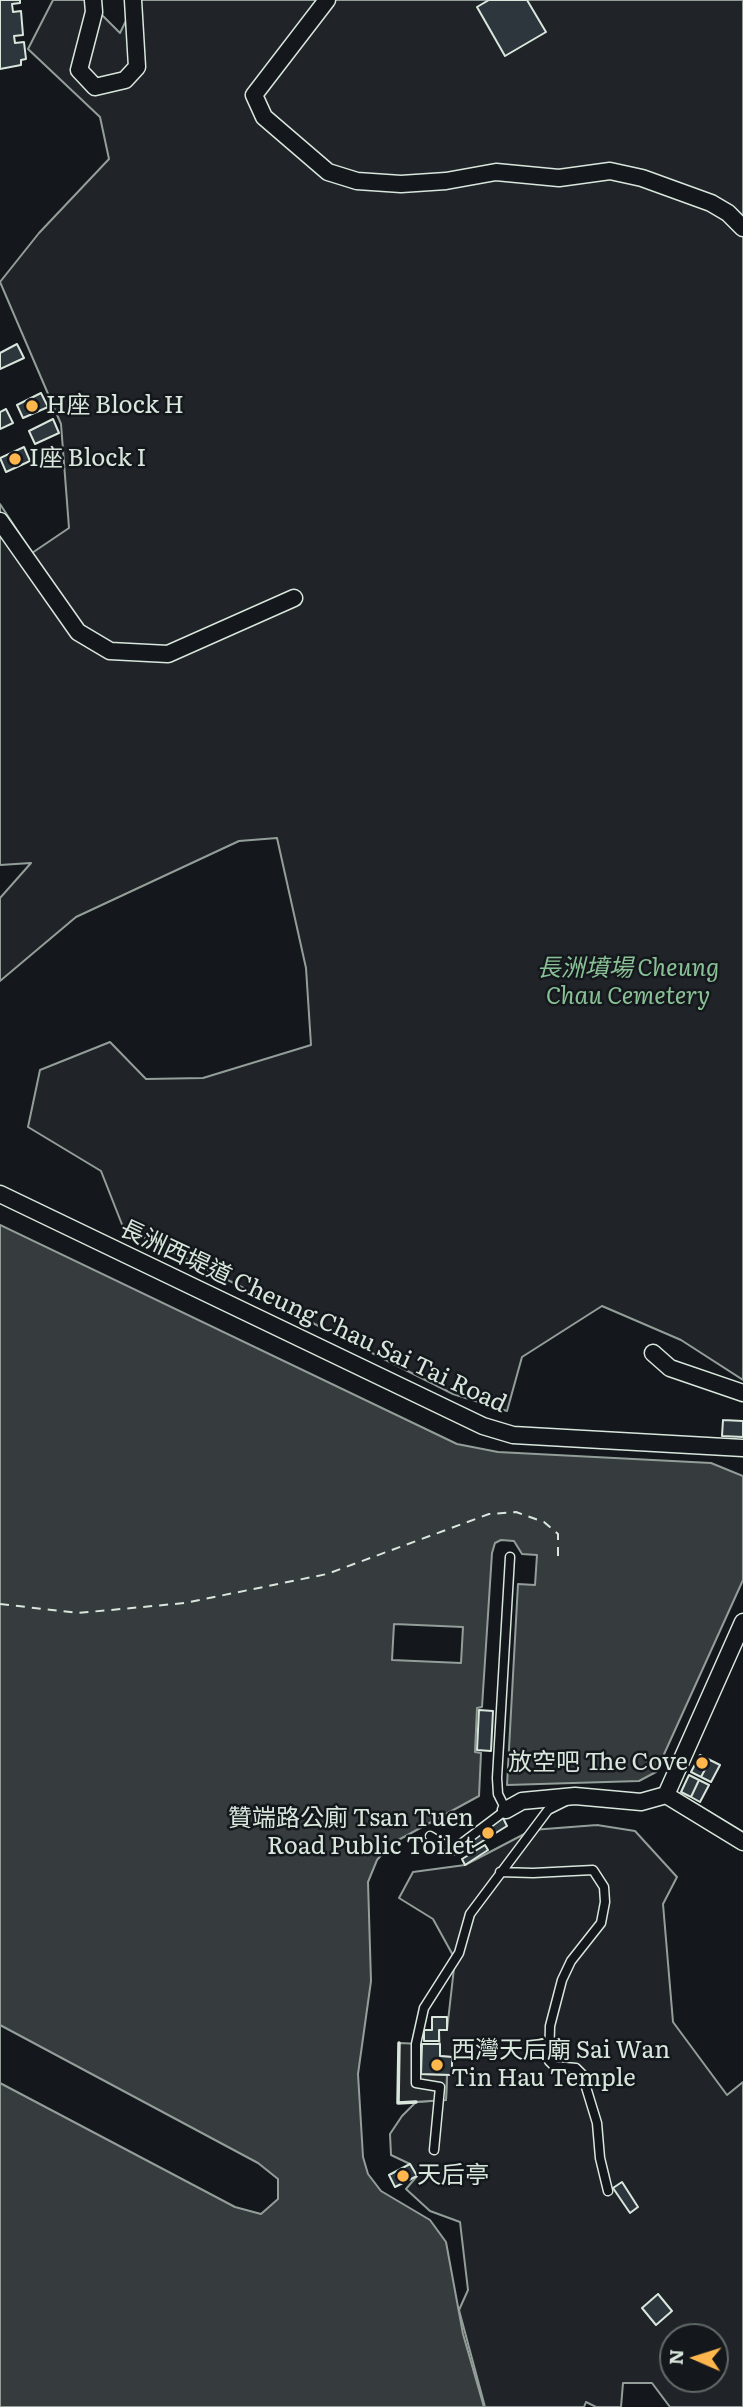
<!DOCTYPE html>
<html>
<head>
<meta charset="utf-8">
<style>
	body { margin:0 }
	#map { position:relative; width:743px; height:2407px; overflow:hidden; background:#14181c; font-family:Literata,serif }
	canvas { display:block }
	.north { position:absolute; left:659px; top:2323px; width:70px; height:70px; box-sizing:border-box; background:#14181c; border:2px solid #626a69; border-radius:50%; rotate:273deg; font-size:19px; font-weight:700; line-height:28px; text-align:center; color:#d8e6dc }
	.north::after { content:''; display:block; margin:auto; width:24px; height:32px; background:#ffb74d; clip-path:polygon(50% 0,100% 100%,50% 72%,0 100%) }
</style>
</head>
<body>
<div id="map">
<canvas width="743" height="2407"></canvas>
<div class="north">N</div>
</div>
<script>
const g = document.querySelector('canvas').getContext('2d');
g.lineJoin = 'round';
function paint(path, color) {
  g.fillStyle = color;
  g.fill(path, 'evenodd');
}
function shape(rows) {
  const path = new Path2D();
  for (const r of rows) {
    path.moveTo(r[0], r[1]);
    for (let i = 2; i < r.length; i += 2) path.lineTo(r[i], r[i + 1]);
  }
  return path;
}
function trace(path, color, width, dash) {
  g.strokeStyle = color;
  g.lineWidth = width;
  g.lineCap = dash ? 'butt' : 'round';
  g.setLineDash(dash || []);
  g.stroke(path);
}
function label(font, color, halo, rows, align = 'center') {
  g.font = font + ' Literata,"Noto Sans TC",serif';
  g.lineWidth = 5;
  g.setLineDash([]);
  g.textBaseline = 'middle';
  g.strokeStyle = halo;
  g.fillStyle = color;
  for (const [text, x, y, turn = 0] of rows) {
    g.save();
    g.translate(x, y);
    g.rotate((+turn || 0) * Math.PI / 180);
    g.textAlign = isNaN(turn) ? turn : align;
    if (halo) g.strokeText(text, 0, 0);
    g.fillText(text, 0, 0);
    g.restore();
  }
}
const green = shape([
	[53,0,87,0,120,33,136,0,743,0,743,1380,681,1340,602,1306,522,1357,507,1411,453,1394,123,1227,101,1171,28,1127,40,1070,110,1042,146,1079,203,1078,311,1045,306,968,277,838,239,841,76,917,0,981,0,898,31,863,0,865,0,504,32,553,69,528,61,424,0,282,39,233,109,159,100,117,28,49,53,0],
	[597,1825,635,1831,677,1877,663,1904,673,2022,727,2095,743,2082,743,2407,670,2407,652,2383,623,2383,621,2407,596,2407,586,2402,584,2407,485,2407,459,2310,468,2290,460,2222,430,2211,406,2189,417,2176,410,2164,391,2155,390,2134,402,2116,416,2102,446,2100,447,2075,452,2074,452,2057,440,2056,439,2030,447,2030,455,1959,433,1919,399,1898,413,1872,465,1865,532,1830,597,1825],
	[673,2337,715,2337,715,2379,673,2379,673,2337]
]);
const parking = shape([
	[399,2043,422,2044,421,2074,447,2075,446,2100,398,2103,399,2043]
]);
const water = shape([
	[0,1225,457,1444,498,1452,711,1463,743,1476,743,1580,656,1772,639,1781,507,1785,518,1584,535,1585,537,1555,522,1554,514,1541,501,1540,495,1543,492,1553,482,1707,477,1708,475,1752,481,1753,479,1796,391,1844,377,1860,368,1882,371,1981,358,2074,363,2157,368,2174,381,2191,430,2220,446,2242,463,2334,484,2407,0,2407,0,1225]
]);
const pier = shape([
	[394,1624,463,1627,461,1663,392,1660,394,1624],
	[0,2025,258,2163,278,2179,278,2199,261,2214,235,2207,0,2083,0,2025]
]);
const ferry = shape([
	[0,1604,78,1613,185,1603,327,1574,489,1514,516,1512,544,1522,558,1534,558,1562]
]);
const building = shape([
	[0,0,20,0,20,3,12,4,13,12,21,11,23,35,14,36,15,43,24,42,26,59,21,60,21,65,0,69,0,0],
	[489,0,527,0,546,32,505,56,477,7,489,0],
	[17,344,24,358,0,369,0,353,17,344],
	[41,393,48,407,23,418,17,405,41,393],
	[6,409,13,423,0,429,0,412,6,409],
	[53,419,59,433,35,444,29,431,53,419],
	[24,447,30,461,6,472,0,458,24,447],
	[723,1420,743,1421,743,1437,722,1436,723,1420],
	[479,1710,493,1711,491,1751,477,1750,479,1710],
	[700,1755,710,1760,701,1777,691,1772,700,1755],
	[710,1760,720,1765,711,1782,701,1777,710,1760],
	[689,1775,699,1780,691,1797,681,1792,689,1775],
	[699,1780,709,1785,700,1802,691,1797,699,1780],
	[503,1818,507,1826,473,1847,468,1840,503,1818],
	[485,1845,488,1850,465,1865,462,1859,485,1845],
	[432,2017,447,2017,447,2030,439,2030,439,2041,424,2041,424,2030,432,2030,432,2017],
	[422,2044,440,2044,440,2056,452,2057,452,2075,421,2074,422,2044],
	[603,2075,605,2083,588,2088,586,2079,603,2075],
	[410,2164,417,2176,395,2187,389,2175,410,2164],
	[622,2182,638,2207,630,2213,613,2188,622,2182],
	[658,2294,672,2311,656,2325,642,2308,658,2294]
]);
const lane = shape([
	[430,1836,453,1850,506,1810,498,1794,497,1778,510,1557],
	[500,1872,533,1873,593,1870,604,1887,605,1902,601,1923,571,1961,562,1980,550,2026,549,2061,554,2066,576,2068,582,2074,597,2123,600,2158,608,2191],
	[434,2150,440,2087,416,2083,416,2044,424,2008,459,1953,470,1914,548,1810,566,1801]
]);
const street = shape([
	[93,0,94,12,79,70,95,87,125,80,137,67,133,0],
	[327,0,254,95,264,117,328,172,357,181,401,184,446,181,496,172,559,178,610,171,642,178,711,203,728,213,743,228],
	[0,521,78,632,110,651,168,654,294,598],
	[0,1194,483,1426,513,1435,743,1448],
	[653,1353,670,1368,743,1393],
	[666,1795,743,1622],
	[666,1795,743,1842],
	[506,1810,522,1801,575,1796,641,1802,666,1795]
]);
const wall = shape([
	[399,2043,398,2103,416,2102]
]);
const markers = [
	[32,406,7,"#ffb74d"],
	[15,459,7,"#ffb74d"],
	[702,1763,7,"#ffb74d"],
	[488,1833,7,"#ffb74d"],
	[437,2065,7,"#ffb74d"],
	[403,2176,7,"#ffb74d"]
];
const poiNames = [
	["H座 Block H",46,406],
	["I座 Block I",29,459],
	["放空吧 The Cove",688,1763,"right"],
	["贊端路公廁 Tsan Tuen",474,1819,"right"],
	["Road Public Toilet",474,1847,"right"],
	["西灣天后廟 Sai Wan",451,2051],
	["Tin Hau Temple",451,2079],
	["天后亭",417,2176]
];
const parkNames = [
	["長洲墳場 Cheung",628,969],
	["Chau Cemetery",628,997]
];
const streetNames = [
	["長洲西堤道 Cheung Chau Sai Tai Road",313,1317,25]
];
paint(green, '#202428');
trace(green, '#939e99', 2);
paint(parking, '#24282b');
trace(parking, '#939e99', 2);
paint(water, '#363b3e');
trace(water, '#939e99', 2);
paint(pier, '#14181c');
trace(pier, '#939e99', 2);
trace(ferry, '#d8e6dc', 2, [9, 7]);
paint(building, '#2c363c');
trace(building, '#d8e6dc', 2);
trace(lane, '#d8e6dc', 11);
trace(street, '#d8e6dc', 19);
trace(lane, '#14181c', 8);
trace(street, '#14181c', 16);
trace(wall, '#d8e6dc', 3.5);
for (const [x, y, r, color] of markers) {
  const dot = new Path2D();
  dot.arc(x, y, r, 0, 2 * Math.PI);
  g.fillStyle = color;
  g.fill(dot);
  trace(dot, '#14181c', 2.5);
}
label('24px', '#d8e6dc', '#14181c', poiNames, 'left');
label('italic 24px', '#8ac095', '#14181c', parkNames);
label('24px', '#d8e6dc', '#14181c', streetNames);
</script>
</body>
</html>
